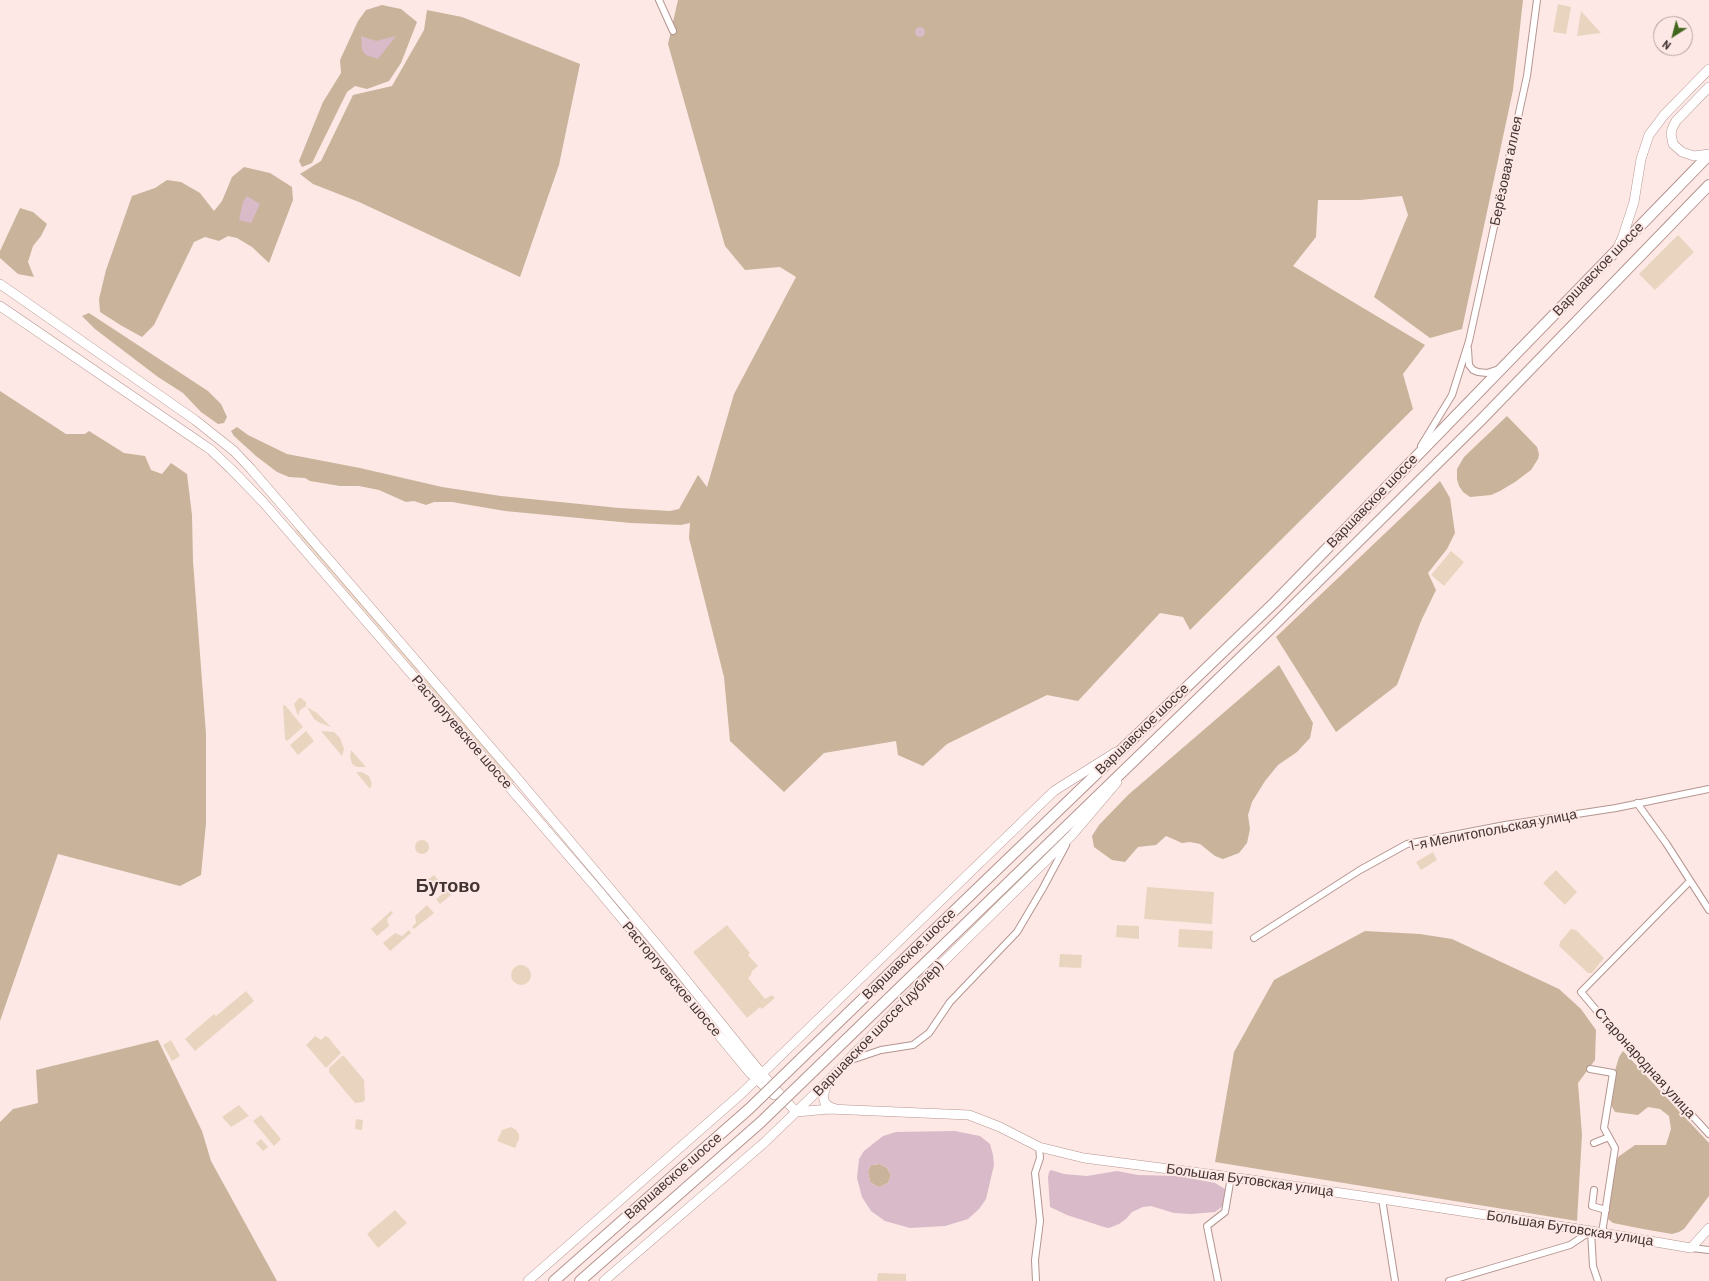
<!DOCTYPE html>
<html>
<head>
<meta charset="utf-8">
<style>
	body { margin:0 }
	#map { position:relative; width:1709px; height:1281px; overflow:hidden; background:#fde8e5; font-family:Barlow,sans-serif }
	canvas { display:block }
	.north { position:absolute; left:1653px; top:16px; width:40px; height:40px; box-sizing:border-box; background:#fde8e5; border:1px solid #b2a09d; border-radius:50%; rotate:216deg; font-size:11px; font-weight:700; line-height:16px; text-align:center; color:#413432 }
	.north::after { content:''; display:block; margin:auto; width:14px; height:18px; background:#43661e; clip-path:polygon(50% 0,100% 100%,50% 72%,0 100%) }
</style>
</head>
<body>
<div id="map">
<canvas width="1709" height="1281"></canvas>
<div class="north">N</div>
</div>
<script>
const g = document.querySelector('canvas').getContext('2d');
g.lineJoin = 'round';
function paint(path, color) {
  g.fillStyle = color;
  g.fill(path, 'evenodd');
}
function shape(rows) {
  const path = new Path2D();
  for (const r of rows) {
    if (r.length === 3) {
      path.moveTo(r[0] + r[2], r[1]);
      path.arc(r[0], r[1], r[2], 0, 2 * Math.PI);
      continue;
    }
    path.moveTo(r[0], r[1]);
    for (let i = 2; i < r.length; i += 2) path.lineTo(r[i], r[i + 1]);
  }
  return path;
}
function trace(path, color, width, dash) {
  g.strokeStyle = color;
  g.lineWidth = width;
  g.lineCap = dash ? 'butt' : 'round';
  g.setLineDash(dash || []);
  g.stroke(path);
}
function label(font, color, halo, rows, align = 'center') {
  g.font = font + ' Barlow,sans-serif';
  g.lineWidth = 4;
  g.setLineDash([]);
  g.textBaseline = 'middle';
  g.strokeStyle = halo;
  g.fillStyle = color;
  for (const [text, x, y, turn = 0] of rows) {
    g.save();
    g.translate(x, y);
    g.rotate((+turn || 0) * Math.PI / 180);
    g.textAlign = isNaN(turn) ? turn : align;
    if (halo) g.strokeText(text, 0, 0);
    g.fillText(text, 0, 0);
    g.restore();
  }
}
const green = shape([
	[1558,4,1571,7,1566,34,1553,32],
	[1581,11,1601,33,1577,36],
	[1678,235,1694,252,1655,290,1639,274],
	[296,528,515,782,513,783,295,530],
	[1451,551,1464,562,1444,586,1431,575],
	[299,698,301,698,306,702,306,706,300,710,298,716,294,704],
	[285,705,303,727,287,741,285,739,283,706],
	[307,707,317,713,331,727,320,723,314,719],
	[306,731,314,741,298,755,290,745],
	[321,731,334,732,340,738,344,749,342,756],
	[351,750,366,767,357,767,352,764,350,756],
	[356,772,362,772,369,776,372,784,370,789],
	[422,847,7],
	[1433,852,1437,860,1421,870,1416,862],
	[1556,870,1577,892,1565,905,1543,883],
	[434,875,439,881,429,890,423,884],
	[1147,887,1214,892,1212,924,1144,919],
	[447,890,451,895,440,904,436,899],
	[427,905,434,913,414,929,412,927,416,923,415,916],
	[391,911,393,913,387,919,389,926,377,936,371,929],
	[727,925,750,953,748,955,758,966,752,971,751,975,748,978,765,999,772,995,775,998,762,1009,760,1007,747,1018,693,952],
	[1117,925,1139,926,1139,939,1116,937],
	[1179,929,1213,931,1212,949,1178,947],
	[1571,929,1576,930,1604,958,1592,973,1588,973,1559,946,1560,942],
	[409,930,411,933,390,951,383,943,395,933,402,936],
	[1060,954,1082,955,1081,968,1059,967],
	[521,975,10],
	[246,991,254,1001,195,1051,185,1039,214,1014,216,1016],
	[315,1036,321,1040,325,1036,328,1037,341,1053,326,1068,306,1045],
	[171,1040,180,1056,172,1061,163,1045],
	[342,1056,344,1056,364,1080,365,1100,363,1102,355,1103,329,1072,329,1068],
	[239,1105,249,1116,231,1127,222,1117],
	[261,1115,281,1139,274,1146,253,1121],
	[356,1119,363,1120,362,1130,355,1129],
	[511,1127,516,1130,519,1134,519,1139,515,1148,497,1141,502,1130],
	[261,1139,268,1147,263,1151,256,1143],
	[395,1210,407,1223,378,1248,367,1234],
	[878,1273,906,1274,906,1281,877,1281]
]);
const forest = shape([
	[678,0,1523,0,1513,90,1462,329,1430,338,1374,297,1408,215,1402,196,1360,200,1318,200,1316,237,1293,266,1425,345,1403,374,1413,409,1190,630,1183,617,1160,613,1078,701,1047,695,947,744,923,766,898,755,896,741,824,753,784,792,730,741,724,677,689,538,690,523,681,525,631,523,505,511,452,502,434,502,426,505,414,501,406,502,379,490,359,486,340,486,310,481,305,478,289,477,277,472,256,456,234,436,231,431,237,427,248,435,287,454,360,468,442,487,501,496,619,508,670,511,679,509,698,475,707,487,734,394,796,277,780,267,745,270,725,246,668,44],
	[382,5,401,9,417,22,401,63,389,81,367,89,355,86,347,92,312,163,302,167,299,161,323,102,341,73,340,60,358,21,366,10],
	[427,10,462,17,580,64,559,165,520,277,359,202,313,184,300,174,321,161,353,95,392,86,424,30],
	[244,167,270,173,292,187,293,200,269,263,252,247,237,238,228,236,219,241,205,237,194,242,154,325,142,337,122,326,100,312,99,299,106,270,132,196,155,188,167,180,181,182,200,193,214,211,222,201,232,177],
	[20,208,33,212,47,224,41,236,33,246,28,262,34,277,18,274,0,258,0,251],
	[89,313,208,391,221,404,227,417,224,423,218,424,201,412,183,393,158,377,95,329,82,316],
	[0,391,66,434,85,434,89,431,124,453,145,456,151,470,162,474,171,463,187,474,192,515,193,561,206,734,206,823,201,875,180,886,58,854,0,1021],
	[1507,416,1537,447,1539,454,1538,459,1531,470,1515,482,1500,491,1491,495,1470,497,1463,492,1459,486,1457,479,1457,469,1464,457],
	[1440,481,1450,498,1455,533,1447,549,1428,573,1436,590,1421,621,1397,685,1336,732,1276,637],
	[1279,665,1313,723,1310,738,1297,752,1278,765,1265,781,1252,802,1248,815,1250,829,1247,843,1239,853,1223,859,1215,856,1200,844,1190,842,1182,843,1166,836,1156,845,1138,847,1125,862,1112,860,1094,847,1092,836,1099,825,1128,795],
	[1365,931,1420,934,1452,939,1559,989,1581,1009,1596,1030,1595,1060,1578,1083,1582,1135,1577,1221,1215,1162,1234,1052,1274,980],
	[158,1040,202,1131,211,1161,277,1281,0,1281,0,1122,13,1109,38,1103,36,1070],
	[1623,1051,1709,1143,1709,1196,1684,1229,1679,1232,1672,1234,1643,1229,1613,1223,1608,1219,1614,1165,1618,1157,1635,1145,1666,1145,1671,1129,1669,1116,1660,1109,1648,1107,1638,1115,1615,1112,1610,1103,1614,1074,1619,1057],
	[880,1164,887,1168,891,1175,888,1183,880,1187,876,1186,870,1182,868,1171,871,1165]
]);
const water = shape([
	[920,32,5],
	[361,36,376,41,396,36,378,59,366,55,362,50],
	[247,196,260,204,251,223,239,220,243,202],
	[955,1131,980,1136,990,1144,993,1155,994,1165,986,1199,979,1209,968,1219,945,1226,910,1228,885,1221,871,1211,862,1197,857,1178,859,1159,864,1151,883,1136,896,1132],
	[880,1164,887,1168,891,1175,888,1183,880,1187,876,1186,870,1182,868,1171,871,1165],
	[1051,1170,1064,1174,1087,1176,1117,1171,1138,1175,1178,1176,1215,1183,1225,1189,1226,1194,1223,1206,1215,1212,1191,1214,1174,1213,1151,1206,1143,1207,1132,1212,1126,1219,1119,1224,1109,1228,1104,1227,1067,1215,1050,1207,1048,1177,1049,1172]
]);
const street = shape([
	[659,0,673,31],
	[1468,349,1469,365,1473,370,1478,372,1487,373,1499,369],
	[1421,446,1452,395,1469,341,1527,76,1537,0],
	[1637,803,1666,843,1709,910],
	[1690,881,1581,992,1608,1024,1709,1134],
	[1254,938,1360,870,1407,844,1505,825,1616,808,1709,789],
	[851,1060,881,1050,913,1045,929,1033,950,1002,1017,932,1043,888,1066,845],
	[1590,1069,1613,1073,1604,1128,1615,1148,1602,1233],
	[1594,1143,1609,1137],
	[1594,1190,1592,1206,1606,1210],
	[1382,1199,1395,1281],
	[1691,1248,1709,1250],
	[1036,1281,1035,1260,1040,1221,1035,1173,1040,1158,1039,1147],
	[1218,1281,1207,1226,1225,1212,1231,1177],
	[1449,1281,1570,1245,1591,1231,1593,1266,1598,1281]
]);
const secondary = shape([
	[1709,87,1676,121,1672,129,1671,134,1673,144,1682,152,1694,156,1709,154],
	[1618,247,1623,236,1634,202,1641,159,1649,135,1664,115,1709,69],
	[0,284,195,420,234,451,251,469,517,778,669,959,762,1074,796,1112],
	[0,306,198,441,211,450,231,469,264,503,599,891,751,1074,774,1095],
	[827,1084,823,1096,825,1103,830,1107,836,1109],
	[796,1112,829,1109,969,1115,1000,1127,1039,1147,1084,1158,1231,1177,1382,1199,1591,1231,1691,1248,1709,1228],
	[528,1281,741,1094,1054,791,1116,752],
	[604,1281,765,1142,829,1080,928,977,1072,835,1117,782]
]);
const primary = shape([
	[847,1014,1275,602,1709,155],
	[859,1027,1268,631,1481,420,1709,185],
	[554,1281,675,1174],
	[580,1281,687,1187]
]);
const primaryBridge = shape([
	[675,1174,749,1109,847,1014],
	[687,1187,761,1122,859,1027]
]);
const streetNames = [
	["Берёзовая аллея",1506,171,-78],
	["Варшавское шоссе",1598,269,-46],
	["Варшавское шоссе",1372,501,-46],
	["Варшавское шоссе",1142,729,-44],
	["Расторгуевское шоссе",462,732,49],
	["1-я Мелитопольская улица",1493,830,-11],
	["Варшавское шоссе",909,954,-44],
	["Расторгуевское шоссе",672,979,50],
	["Варшавское шоссе (дублёр)",878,1029,-46],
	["Старонародная улица",1645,1063,48],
	["Варшавское шоссе",673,1176,-41],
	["Большая Бутовская улица",1250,1180,8],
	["Большая Бутовская улица",1570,1228,9]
];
const districtNames = [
	["Бутово",448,886]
];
paint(green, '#e9d5bf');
paint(forest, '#c9b39b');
paint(water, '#d9bac9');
trace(street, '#b59590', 8);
trace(secondary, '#b59590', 10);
trace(primary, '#b59590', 12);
trace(street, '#fff', 6);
trace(secondary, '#fff', 9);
trace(primary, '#fff', 10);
trace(primaryBridge, '#b59590', 12, []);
trace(primaryBridge, '#fff', 10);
label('14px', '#413432', '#fde8e5', streetNames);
label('bold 18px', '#413432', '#fde8e5', districtNames);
</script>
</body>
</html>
